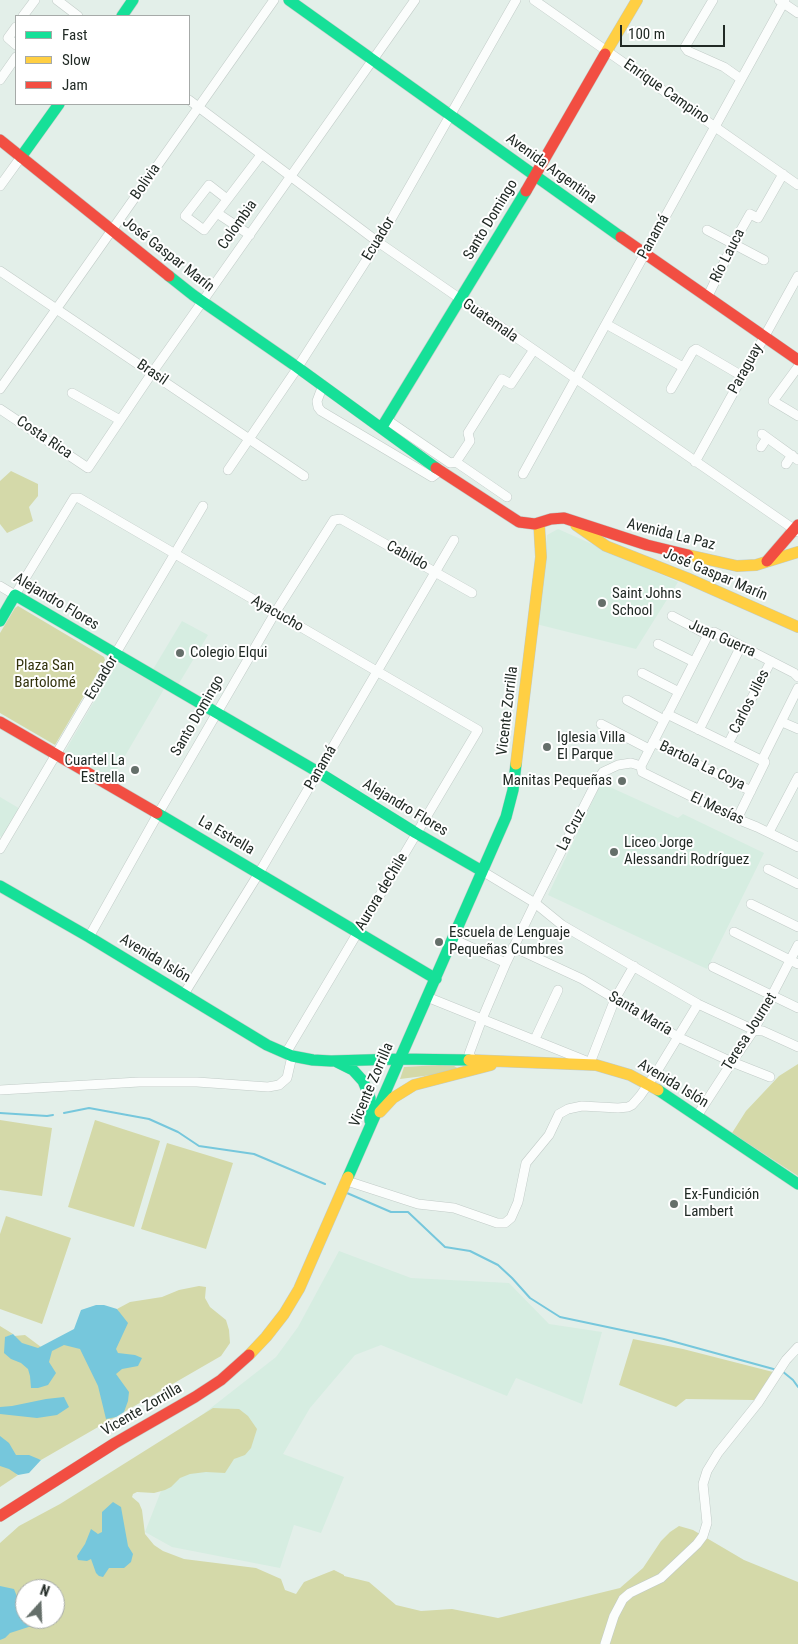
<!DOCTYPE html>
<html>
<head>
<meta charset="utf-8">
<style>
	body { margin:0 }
	#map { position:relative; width:798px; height:1644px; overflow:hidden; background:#e3efe9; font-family:"Roboto Condensed",sans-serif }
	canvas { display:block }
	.legend { position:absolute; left:15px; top:15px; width:175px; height:90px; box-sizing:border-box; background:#fff; border:1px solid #a6aaa8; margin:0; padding:6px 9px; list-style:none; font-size:15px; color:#212a25 }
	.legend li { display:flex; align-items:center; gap:10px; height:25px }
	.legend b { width:25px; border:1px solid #a6aaa8 }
	.north { position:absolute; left:15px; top:1579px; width:50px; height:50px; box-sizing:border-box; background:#fff; border:1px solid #a6aaa8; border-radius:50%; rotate:20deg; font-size:14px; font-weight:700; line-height:20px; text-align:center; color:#212a25 }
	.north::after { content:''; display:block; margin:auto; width:18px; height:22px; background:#656f6a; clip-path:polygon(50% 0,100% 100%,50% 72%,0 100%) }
	.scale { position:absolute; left:620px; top:25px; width:105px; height:22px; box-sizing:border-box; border:2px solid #212a25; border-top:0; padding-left:6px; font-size:15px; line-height:18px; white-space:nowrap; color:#212a25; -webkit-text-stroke:4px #fff; paint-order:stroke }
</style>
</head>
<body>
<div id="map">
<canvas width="798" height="1644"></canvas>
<ul class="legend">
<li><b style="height:6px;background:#16e098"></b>Fast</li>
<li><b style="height:6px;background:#ffcf43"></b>Slow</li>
<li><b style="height:6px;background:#f24e42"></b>Jam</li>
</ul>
<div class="north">N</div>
<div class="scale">100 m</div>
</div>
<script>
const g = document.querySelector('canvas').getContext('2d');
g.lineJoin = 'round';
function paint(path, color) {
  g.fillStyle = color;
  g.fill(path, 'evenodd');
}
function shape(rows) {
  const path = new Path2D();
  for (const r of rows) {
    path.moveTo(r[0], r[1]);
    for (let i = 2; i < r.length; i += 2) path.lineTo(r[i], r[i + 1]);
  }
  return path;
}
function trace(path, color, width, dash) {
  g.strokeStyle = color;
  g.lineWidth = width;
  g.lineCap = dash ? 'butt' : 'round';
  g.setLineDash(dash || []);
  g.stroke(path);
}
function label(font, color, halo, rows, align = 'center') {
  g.font = font + ' "Roboto Condensed",sans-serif';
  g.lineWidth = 4;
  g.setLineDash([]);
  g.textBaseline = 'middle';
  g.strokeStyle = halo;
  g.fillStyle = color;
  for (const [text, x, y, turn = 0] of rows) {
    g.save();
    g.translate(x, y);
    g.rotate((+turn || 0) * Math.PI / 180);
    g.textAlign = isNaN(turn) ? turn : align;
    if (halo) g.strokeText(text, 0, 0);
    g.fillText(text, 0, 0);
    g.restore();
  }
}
const built = shape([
	[558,529,678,582,636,649,536,624,547,535],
	[182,621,208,635,178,685,152,671],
	[117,662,164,689,111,780,64,753],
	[601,783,678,818,683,814,764,853,707,969,548,895],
	[0,797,22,810,4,839,0,836],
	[339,1251,411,1278,509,1283,549,1324,602,1332,582,1404,516,1378,507,1396,381,1345,355,1355,310,1408,283,1454,344,1477,321,1533,294,1525,280,1568,172,1547,145,1532,161,1491,198,1418,276,1357,298,1327]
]);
const green = shape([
	[11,471,38,484,38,496,29,507,33,521,7,533,0,524,0,481],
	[18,606,104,657,105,660,55,745,0,713,0,633,15,608],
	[798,1064,798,1176,732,1133,746,1111,779,1076],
	[439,1065,454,1066,459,1069,448,1073,400,1079,404,1067],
	[0,1120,52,1128,42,1196,0,1190],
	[95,1120,160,1141,134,1227,68,1207],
	[167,1143,233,1163,206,1249,141,1229],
	[6,1216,71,1238,42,1324,0,1309,0,1234],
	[199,1286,206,1287,205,1298,210,1307,226,1320,229,1330,230,1343,221,1356,41,1460,38,1459,16,1474,18,1475,0,1487,0,1326,13,1334,6,1337,5,1340,14,1336,25,1335,45,1350,119,1312,117,1309,130,1302,162,1297,179,1290],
	[633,1339,683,1349,773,1372,769,1383,754,1400,686,1399,676,1407,619,1385],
	[213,1408,239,1409,248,1416,257,1429,251,1448,245,1455,234,1459,225,1473,206,1472,190,1474,180,1478,171,1487,165,1490,154,1493,137,1492,133,1494,132,1497,139,1503,142,1510,145,1534,154,1545,163,1551,184,1559,256,1568,281,1579,285,1590,296,1594,304,1582,334,1570,344,1575,344,1576,369,1582,396,1605,421,1611,452,1609,498,1618,620,1588,643,1568,661,1541,670,1532,679,1526,693,1530,744,1560,798,1582,798,1644,0,1644,0,1543,19,1526,60,1504],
	[25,1589,55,1589,55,1619,25,1619]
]);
const water = shape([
	[96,1305,104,1305,117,1309,128,1323,116,1349,118,1353,135,1355,142,1358,138,1366,122,1369,116,1374,129,1392,128,1401,124,1412,116,1417,106,1419,98,1386,80,1349,64,1345,52,1351,49,1362,56,1373,48,1385,38,1388,31,1388,30,1376,28,1369,21,1363,11,1359,4,1353,5,1337,13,1334,22,1343,38,1348,74,1329,81,1310],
	[64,1397,69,1407,57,1415,37,1418,0,1414,0,1407,12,1406,46,1399],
	[0,1436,9,1443,16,1455,29,1455,41,1460,29,1473,18,1475,9,1469,0,1466],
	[113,1502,121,1507,128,1546,133,1554,131,1562,124,1568,109,1568,103,1577,99,1576,96,1573,91,1559,87,1561,78,1560,77,1556,85,1544,91,1529,98,1534,102,1532,102,1512],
	[0,1586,14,1589,18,1599,25,1605,25,1619,54,1619,51,1622,41,1623,10,1633,5,1638,0,1640]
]);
const stream = shape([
	[0,1113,47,1116,53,1115],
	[64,1113,89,1108,149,1119,178,1132,199,1146,254,1154,325,1184],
	[347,1193,391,1212,408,1212,445,1247,470,1251,498,1265,512,1278,530,1298,560,1317,664,1339,777,1370],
	[782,1371,793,1380,798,1387]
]);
const street = shape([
	[57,0,78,16],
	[534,0,798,185],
	[713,0,685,47,688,51,724,67,741,79],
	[779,0,798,13],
	[23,16,35,0],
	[16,27,8,38,16,45],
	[0,80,16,57],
	[189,100,378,242,798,532],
	[0,186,21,157],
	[227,199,209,185,185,216,204,230,261,155],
	[217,213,250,235],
	[707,230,764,260],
	[0,271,304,476],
	[707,298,733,244,750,214,758,218,783,174],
	[606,324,683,367],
	[798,367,773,401,798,416],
	[323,385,317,401,318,407,321,411,432,477,440,471],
	[0,389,274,0],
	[671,389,693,351,696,349,742,376],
	[72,393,120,420],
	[0,409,88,468,152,373,415,0],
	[387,420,450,463,456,462,470,441,468,433,502,379,511,384,533,351],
	[762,434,798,460],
	[761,447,767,438],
	[456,462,507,497],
	[695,462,798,276],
	[786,464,792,455],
	[228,470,294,373,378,242,516,0],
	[523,474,785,0],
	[0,586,15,595,74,498,79,498,478,730,286,1053],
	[672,616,708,635,714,632,794,673,798,677],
	[658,644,694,662],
	[642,673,679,692],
	[627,700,664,720],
	[667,714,765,762,737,819],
	[782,722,798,729],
	[601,724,649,749],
	[699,730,741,646],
	[653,742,751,791],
	[728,744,771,661],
	[762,760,798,688],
	[641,766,642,772,737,819,757,827,798,847],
	[641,766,708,635],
	[769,832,798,777],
	[0,849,203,506],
	[768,869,798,884],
	[482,871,535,903,562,925,698,1004,754,1030,763,1031,798,1047],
	[751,904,798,927],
	[734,932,798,964],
	[89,937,158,814,275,613,334,520,341,519,472,593],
	[453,939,506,963],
	[513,947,582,979,678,1037,732,1062,770,1077],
	[713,967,798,1008],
	[184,994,259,873,454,540],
	[427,997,591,1063],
	[535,1039,558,990],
	[473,1060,469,1054,482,1019,506,963,535,903,598,779,603,772,618,765,631,763,641,766],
	[590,1063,615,999,634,966],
	[0,1090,139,1082,197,1082,268,1087,279,1085,287,1078,292,1056],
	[697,1116,732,1062,754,1030,798,945],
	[347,1181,418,1204,454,1208,497,1223,505,1223,511,1218,518,1202,526,1163,549,1135,559,1114,568,1109,582,1106,618,1108,628,1107,632,1105,640,1096,656,1073,698,1004],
	[605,1644,614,1616,623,1599,630,1593,661,1578,697,1544,703,1536,707,1523,703,1484,707,1471,718,1453,758,1403,786,1360,798,1347]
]);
const fast = shape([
	[289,0,621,237],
	[122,16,133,0],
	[21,157,59,104],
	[169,276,193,295,297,367,436,468],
	[382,427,526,191],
	[0,621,15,595,318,772,416,833,482,871],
	[157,813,436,979],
	[0,886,89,937,267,1045,292,1056,313,1060,331,1061,399,1059,469,1060],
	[337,1062,353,1070,363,1081,370,1098,370,1121],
	[658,1090,798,1184],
	[348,1177,506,817,513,790,516,764]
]);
const slow = shape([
	[605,54,637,0],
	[576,525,606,546,687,578,798,627],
	[688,555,737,566,756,565,798,552],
	[516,764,541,557,539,523],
	[469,1060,596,1065,630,1075,658,1090],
	[380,1112,393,1098,414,1085,491,1065],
	[249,1355,266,1337,284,1314,299,1289,348,1177]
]);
const jam = shape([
	[0,140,169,276],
	[526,191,605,54],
	[621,237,798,360],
	[436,468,519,522,535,524,551,519,564,518,647,545,688,555],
	[767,561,798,525],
	[0,722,157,813],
	[0,1516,115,1443,195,1397,221,1380,249,1355]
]);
const markers = [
	[602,603,5,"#656f6a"],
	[180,653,5,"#656f6a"],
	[547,747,5,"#656f6a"],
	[135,770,5,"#656f6a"],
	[622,781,5,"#656f6a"],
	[614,852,5,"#656f6a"],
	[439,942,5,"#656f6a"],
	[674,1204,5,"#656f6a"]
];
const streetNames = [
	["Enrique Campino",666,92,35],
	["Avenida Argentina",551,169,36],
	["Bolivia",146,182,-55],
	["Santo Domingo",491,220,-59],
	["Colombia",238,225,-55],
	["Panamá",654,237,-61],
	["Ecuador",379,239,-59],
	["José Gaspar Marín",168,255,38],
	["Río Lauca",728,256,-63],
	["Guatemala",490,321,35],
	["Paraguay",746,369,-61],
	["Brasil",152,373,34],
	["Costa Rica",44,438,34],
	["Avenida La Paz",671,535,14],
	["Cabildo",407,556,29],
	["José Gaspar Marín",715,575,23],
	["Alejandro Flores",56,602,31],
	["Ayacucho",277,614,30],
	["Juan Guerra",722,639,24],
	["Ecuador",102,678,-59],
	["Carlos Jiles",750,702,-63],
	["Vicente Zorrilla",508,711,-83],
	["Santo Domingo",198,716,-60],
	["Bartola La Coya",702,766,26],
	["Panamá",321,768,-60],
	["Alejandro Flores",405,808,31],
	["El Mesías",717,809,25],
	["La Cruz",572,830,-63],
	["La Estrella",226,836,30],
	["Aurora deChile",382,892,-59],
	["Avenida Islón",155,959,31],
	["Santa María",640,1014,31],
	["Teresa Journet",750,1032,-58],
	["Avenida Islón",673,1084,31],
	["Vicente Zorrilla",372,1085,-67],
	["Vicente Zorrilla",142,1410,-30]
];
const poiNames = [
	["Saint Johns",612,594],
	["School",612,611],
	["Colegio Elqui",190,653],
	["Iglesia Villa",557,738],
	["El Parque",557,755],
	["Cuartel La",125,761,"right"],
	["Estrella",125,778,"right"],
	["Manitas Pequeñas",612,781,"right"],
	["Liceo Jorge",624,843],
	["Alessandri Rodríguez",624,860],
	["Escuela de Lenguaje",449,933],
	["Pequeñas Cumbres",449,950],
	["Ex-Fundición",684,1195],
	["Lambert",684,1212]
];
const parkNames = [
	["Plaza San",45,666],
	["Bartolomé",45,683]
];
paint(built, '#d6ede1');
paint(green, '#d4d9a9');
paint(water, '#76c7dc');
trace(stream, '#76c7dc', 2);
trace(street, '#c1cbc7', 10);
trace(fast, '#c1cbc7', 12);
trace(slow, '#c1cbc7', 12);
trace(jam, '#c1cbc7', 12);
trace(street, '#fbfdfc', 9);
trace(fast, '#16e098', 11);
trace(slow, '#ffcf43', 11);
trace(jam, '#f24e42', 11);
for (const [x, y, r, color] of markers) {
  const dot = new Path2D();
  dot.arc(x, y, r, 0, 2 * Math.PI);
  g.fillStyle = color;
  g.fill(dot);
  trace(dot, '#fff', 2);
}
label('15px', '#212a25', '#fff', streetNames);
label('15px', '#212a25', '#fff', poiNames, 'left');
label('15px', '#33330d', '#fff', parkNames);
</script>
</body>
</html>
